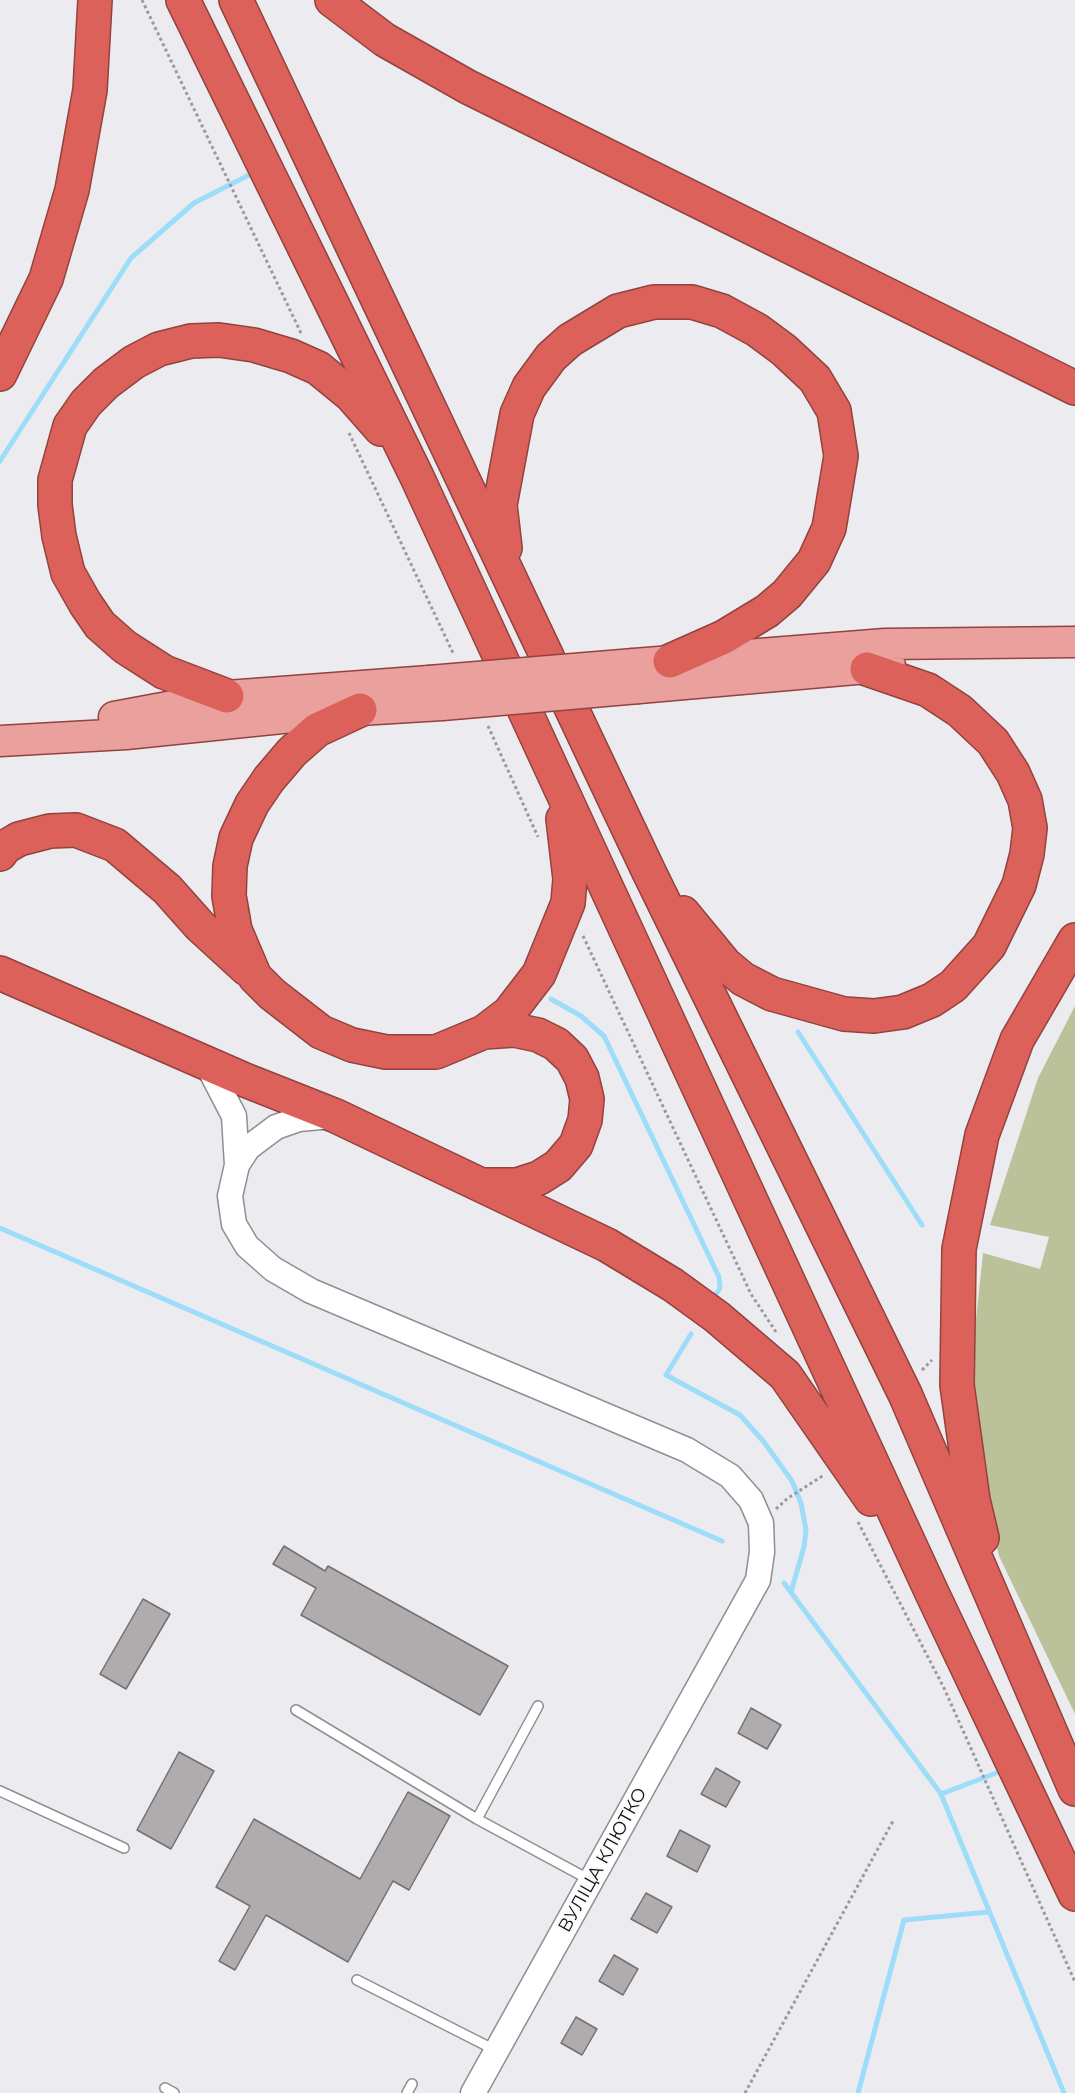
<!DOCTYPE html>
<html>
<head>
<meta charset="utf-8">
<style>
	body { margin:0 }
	canvas { display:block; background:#ececf0 }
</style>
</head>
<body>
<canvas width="1075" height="2093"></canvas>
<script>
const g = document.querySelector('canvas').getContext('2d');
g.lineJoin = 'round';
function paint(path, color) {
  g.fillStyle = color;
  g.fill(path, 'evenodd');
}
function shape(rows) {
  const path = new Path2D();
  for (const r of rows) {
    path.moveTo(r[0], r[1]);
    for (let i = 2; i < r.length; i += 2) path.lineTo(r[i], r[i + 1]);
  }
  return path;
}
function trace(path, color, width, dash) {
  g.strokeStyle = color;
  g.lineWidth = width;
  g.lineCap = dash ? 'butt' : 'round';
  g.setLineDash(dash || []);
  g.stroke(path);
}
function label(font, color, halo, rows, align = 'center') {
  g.font = font + ' Montserrat,sans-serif';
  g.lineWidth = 4.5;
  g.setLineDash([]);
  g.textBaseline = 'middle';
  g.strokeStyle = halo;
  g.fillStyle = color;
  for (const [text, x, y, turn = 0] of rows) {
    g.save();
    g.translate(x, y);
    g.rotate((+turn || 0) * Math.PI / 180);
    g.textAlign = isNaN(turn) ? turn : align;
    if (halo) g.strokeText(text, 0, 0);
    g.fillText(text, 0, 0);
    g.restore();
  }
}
const green = shape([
	[1075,1006,1075,1714,999,1556,979,1468,970,1377,983,1253,1040,1269,1049,1237,990,1225,1038,1078]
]);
const stream = shape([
	[0,461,131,258,194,203,249,175],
	[551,999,581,1016,604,1036,719,1277,720,1288,715,1296],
	[798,1032,922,1225],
	[0,1228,722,1541],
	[691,1334,666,1375,740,1415,764,1442,792,1481,801,1503,806,1530,804,1547,791,1592],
	[784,1583,941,1794,1064,2093],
	[941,1794,999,1772],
	[858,2093,904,1920,988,1912]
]);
const building = shape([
	[284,1546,325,1571,328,1566,508,1666,480,1715,301,1615,316,1588,273,1564,284,1546],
	[143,1599,170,1614,126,1689,100,1674,143,1599],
	[751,1708,781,1725,767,1749,738,1733,751,1708],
	[179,1752,214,1771,171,1849,137,1830,179,1752],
	[716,1768,740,1782,726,1807,701,1794,716,1768],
	[408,1792,450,1816,409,1890,393,1881,348,1962,266,1915,235,1970,219,1961,250,1906,216,1887,254,1819,360,1879,408,1792],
	[680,1830,710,1846,697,1872,667,1856,680,1830],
	[646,1893,672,1907,657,1933,631,1919,646,1893],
	[614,1955,638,1969,623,1995,599,1981,614,1955],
	[576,2017,597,2029,582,2055,561,2043,576,2017]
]);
const path = shape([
	[142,0,301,333],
	[349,433,454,655],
	[488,726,538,837],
	[583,936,751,1294,776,1332],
	[922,1370,932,1360],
	[776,1509,788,1498,824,1475],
	[858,1522,944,1688,1075,1982],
	[745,2093,893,1821]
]);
const service = shape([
	[296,1710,477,1819,590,1880],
	[0,1791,124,1848],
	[477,1819,538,1706],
	[357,1980,495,2050],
	[165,2088,174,2093],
	[407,2093,412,2084]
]);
const tertiary = shape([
	[207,1064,234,1116,237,1165,230,1196,234,1224,247,1246,273,1269,311,1291,687,1450,730,1476,751,1500,761,1523,762,1552,758,1580,473,2093],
	[237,1165,248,1148,276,1127,299,1119,331,1116]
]);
const primary = shape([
	[634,664,885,644,1075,642],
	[639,688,890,666],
	[114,717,227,696,429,681],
	[0,741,126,734,360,710,442,705]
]);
const motorway = shape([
	[183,0,417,477,932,1593,1075,1894],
	[236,0,649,872,905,1394,1075,1789],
	[332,0,385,40,468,87,1075,388],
	[0,374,46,279,72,190,90,90,95,0],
	[505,548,500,505,517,414,529,387,551,357,570,340,618,311,654,302,692,302,722,311,757,330,784,350,815,379,834,411,841,456,829,528,814,561,787,594,767,611,724,637,670,661],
	[227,696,164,672,125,647,100,625,85,603,68,573,59,536,55,505,55,480,70,426,86,403,106,383,134,362,159,349,191,341,219,340,254,345,291,356,318,368,351,395,381,429],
	[360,710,317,730,292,752,269,779,252,804,236,838,230,866,229,896,235,930,255,977,272,994,321,1032,352,1045,386,1052,436,1052,484,1032,509,1013,539,974,568,903,570,879,563,819],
	[0,854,5,847,19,839,50,831,76,830,115,845,167,889,200,926,247,969],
	[683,913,725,964,743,979,772,994,844,1014,874,1016,903,1012,932,1000,953,986,989,946,1019,885,1027,854,1030,828,1025,800,1013,773,993,742,960,711,928,690,867,669],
	[0,973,245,1080,336,1116,607,1245,673,1285,717,1317,785,1375,871,1499],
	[484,1032,514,1030,538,1035,556,1044,572,1059,582,1078,587,1099,585,1120,576,1145,558,1166,539,1178,517,1185,487,1185],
	[982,1538,973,1500,957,1385,959,1249,982,1135,1017,1040,1075,940]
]);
const primaryBridge = shape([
	[429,681,634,664],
	[442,705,639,688]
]);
const streetNames = [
	["ВУЛІЦА КЛЮТКО",603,1860,-61]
];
paint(green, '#bbc199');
trace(stream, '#9dddfa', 5);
paint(building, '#b0acad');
trace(building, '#747071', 1.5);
trace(service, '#8f8e91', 12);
trace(tertiary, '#8f8e91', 27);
trace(primary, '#93433f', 33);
trace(motorway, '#93433f', 36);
trace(path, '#9a9a9d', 3, [3, 3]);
trace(service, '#fff', 9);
trace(tertiary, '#fff', 24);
trace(primary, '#eaa09c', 30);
trace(motorway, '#dc615a', 33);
trace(primaryBridge, '#93433f', 33, []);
trace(primaryBridge, '#eaa09c', 30);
label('18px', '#0c0c0d', '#fafafd', streetNames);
</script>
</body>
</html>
